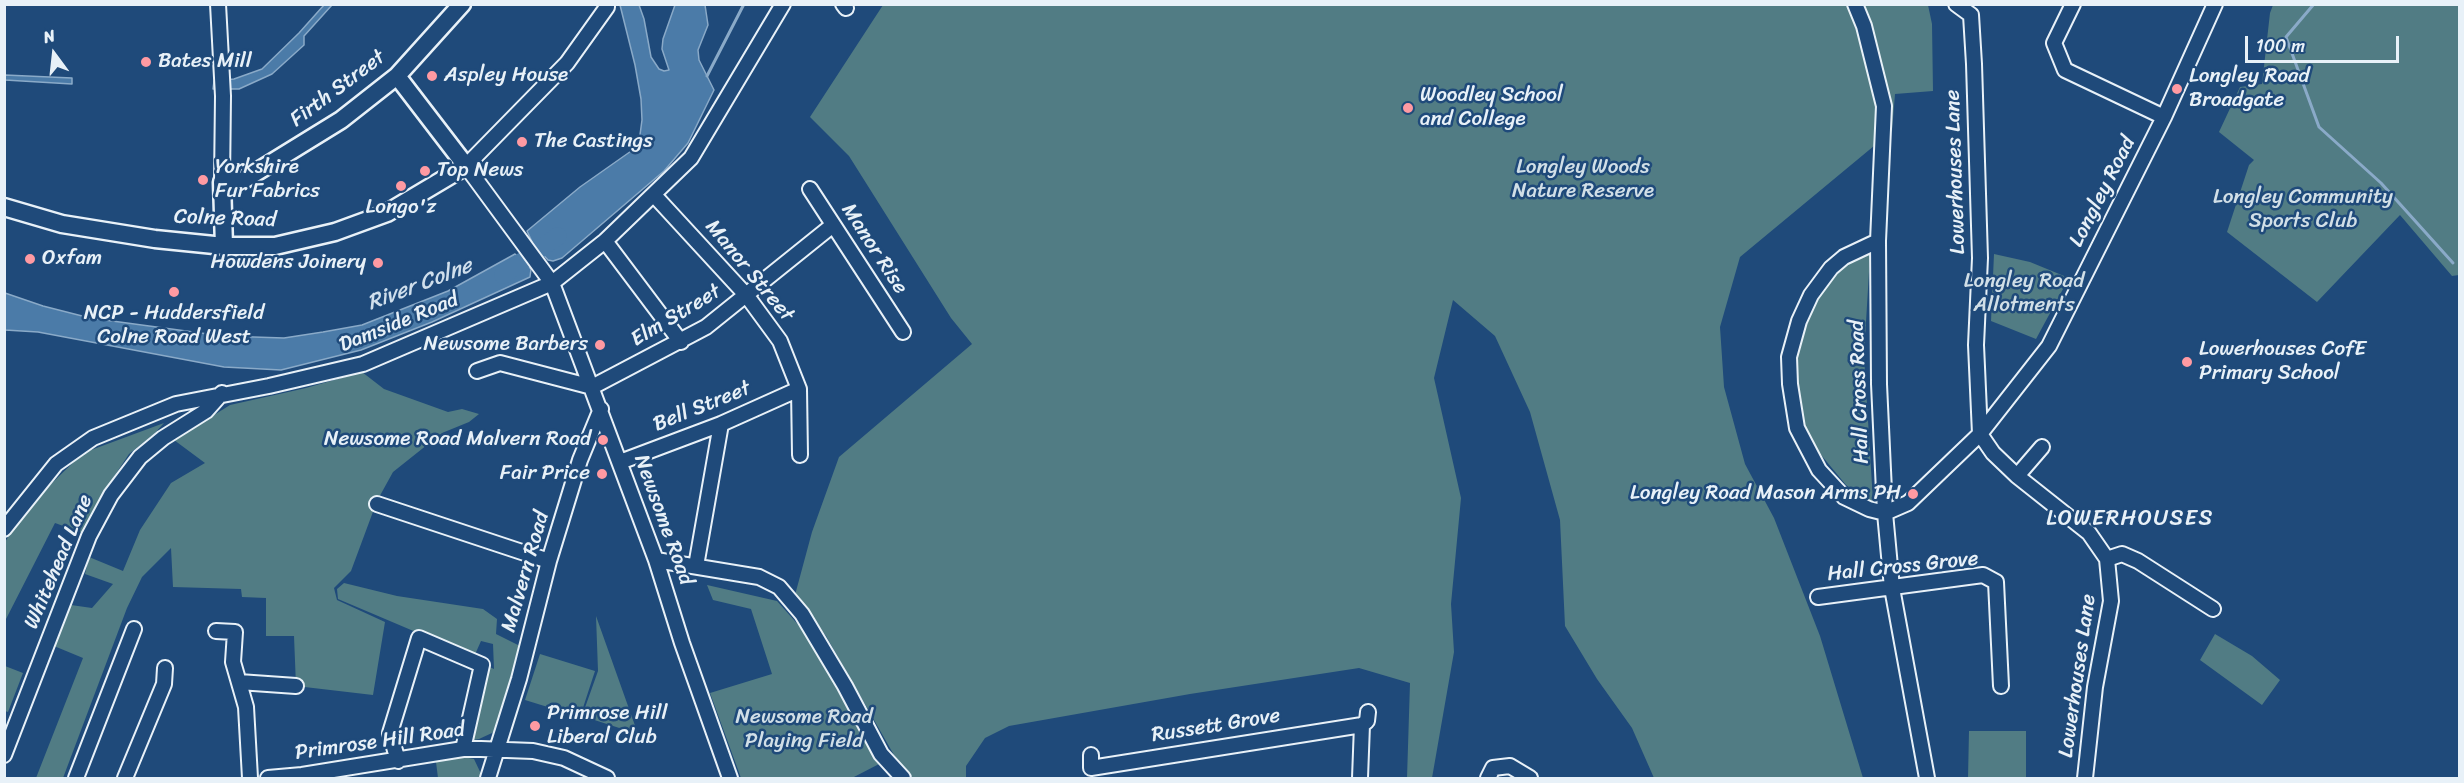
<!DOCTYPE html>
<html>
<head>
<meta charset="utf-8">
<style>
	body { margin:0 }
	#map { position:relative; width:2464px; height:783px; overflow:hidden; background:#1f4a7a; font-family:Sriracha,sans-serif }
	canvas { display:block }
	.frame { position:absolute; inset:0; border:6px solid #e8f1f8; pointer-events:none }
	.north { position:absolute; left:24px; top:24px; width:60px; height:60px; -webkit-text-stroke:4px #1f4a7a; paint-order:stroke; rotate:345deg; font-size:16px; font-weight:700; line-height:24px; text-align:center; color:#e8f1f8 }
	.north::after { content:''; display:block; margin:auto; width:21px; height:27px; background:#e8f1f8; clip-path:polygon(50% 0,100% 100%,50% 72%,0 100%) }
	.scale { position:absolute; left:2245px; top:36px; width:154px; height:27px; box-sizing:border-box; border:3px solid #e8f1f8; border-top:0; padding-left:8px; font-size:18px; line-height:21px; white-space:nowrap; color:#e8f1f8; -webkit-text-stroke:4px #1f4a7a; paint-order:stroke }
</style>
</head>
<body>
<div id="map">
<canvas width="2464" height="783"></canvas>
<div class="frame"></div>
<div class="north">N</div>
<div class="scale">100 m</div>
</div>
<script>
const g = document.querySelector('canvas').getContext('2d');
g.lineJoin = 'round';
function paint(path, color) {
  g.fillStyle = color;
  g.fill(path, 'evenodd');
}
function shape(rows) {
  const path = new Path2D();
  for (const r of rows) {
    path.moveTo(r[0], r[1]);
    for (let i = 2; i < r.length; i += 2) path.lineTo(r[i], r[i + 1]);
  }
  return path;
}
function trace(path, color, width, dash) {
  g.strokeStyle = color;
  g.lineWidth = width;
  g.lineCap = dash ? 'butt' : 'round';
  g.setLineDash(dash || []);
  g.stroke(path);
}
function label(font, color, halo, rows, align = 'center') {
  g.font = font + ' Sriracha,sans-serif';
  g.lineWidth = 5;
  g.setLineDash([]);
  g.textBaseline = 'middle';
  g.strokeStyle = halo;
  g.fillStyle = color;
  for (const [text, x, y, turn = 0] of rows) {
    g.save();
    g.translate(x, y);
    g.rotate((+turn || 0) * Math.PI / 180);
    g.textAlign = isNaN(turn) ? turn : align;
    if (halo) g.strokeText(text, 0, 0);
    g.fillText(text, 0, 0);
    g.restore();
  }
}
const green = shape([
	[883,5,1928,5,1932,24,1933,91,1895,94,1892,131,1740,257,1720,327,1724,387,1745,464,1774,518,1820,636,1863,778,1654,778,1632,728,1597,679,1565,626,1560,520,1530,412,1495,336,1453,300,1434,378,1461,498,1451,604,1454,652,1432,778,1407,778,1410,683,1359,668,1190,694,1009,726,985,738,966,766,966,778,913,778,898,762,826,636,795,595,812,532,839,457,972,344,951,318,849,156,810,117],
	[2273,5,2459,5,2459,275,2452,276,2400,215,2317,302,2227,232,2249,165,2254,160,2219,132,2240,87,2262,84,2270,13],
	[1994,254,2030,262,2069,278,2036,339,1991,321],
	[1859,255,1870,255,1864,356,1873,501,1867,501,1846,485,1812,444,1800,416,1796,390,1796,362,1809,315,1824,288,1844,264],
	[362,372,384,389,448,412,462,409,479,414,469,422,442,433,393,472,377,501,351,571,334,588,337,600,385,622,373,695,296,686,294,636,266,636,266,598,242,597,241,589,173,587,171,548,142,577,127,608,63,778,36,778,83,658,54,646,71,605,92,608,113,584,85,574,89,557,123,571,140,530,171,483,205,463,174,440,230,405,306,388],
	[164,423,154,434,129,454,103,493,83,533,55,523,5,621,5,542,15,526,52,483,83,453],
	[344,583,397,596,483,609,497,619,496,634,522,647,498,727,492,733,479,739,467,741,485,665,494,669,493,644,481,641,473,659,437,641,338,599,337,589],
	[707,585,777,601,802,629,881,763,852,778,741,778,710,693,772,674,751,609,713,600],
	[596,616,638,734,582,716,598,671],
	[2215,634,2252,656,2280,680,2262,705,2200,660],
	[540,654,595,671,580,717,525,700],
	[5,666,23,673,8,712,5,711],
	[1969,731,2026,731,2026,778,1968,778],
	[463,757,474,759,483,778,438,778,436,762]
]);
const water = shape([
	[324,5,332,5,304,36,304,45,272,74,239,89,213,89,214,81,234,79,262,69,299,33,324,5],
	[620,5,639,5,644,19,651,57,659,69,664,71,669,70,662,49,663,39,675,5,705,5,708,25,698,50,699,60,714,90,688,143,664,171,562,258,553,261,548,260,533,244,527,231,580,187,634,149,639,142,642,120,641,99,635,65,620,5],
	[5,75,72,78,72,84,5,80,5,75],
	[515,254,531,269,530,277,432,322,361,350,281,370,224,367,38,332,5,330,5,293,43,306,90,318,223,336,284,338,323,332,362,325,448,291,515,254]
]);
const stream = shape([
	[2314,4,2286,37,2319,127,2381,183,2453,263],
	[707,76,744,4]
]);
const river = shape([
	[503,275,558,236]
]);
const minor = shape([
	[218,4,223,96,222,182],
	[843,4,846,8],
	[1855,4,1864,26,1884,106,1878,241,1879,384,1885,513,1892,588,1927,778],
	[1956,4,1971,15,1974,64,1980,258,1976,345,1980,434,1993,453,2017,476,2089,533,2107,559,2111,601,2095,687,2085,778],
	[2073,4,2054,43,2065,70,2164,117],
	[607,7,567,63,466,166,552,283,656,560,682,643,730,778],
	[810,189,903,332],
	[654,195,747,296,780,341,799,389,800,455],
	[605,241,681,342],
	[1878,241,1844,257,1831,268,1811,295,1799,321,1789,357,1790,384,1797,428,1819,470,1844,497,1869,509,1885,513],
	[477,371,500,363,592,387,706,327,833,225],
	[620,462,721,424,799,389],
	[2017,476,2042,447],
	[377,504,549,561],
	[1885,513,1908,503,1980,434,2049,346,2164,117,2215,4],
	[4,529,56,464,93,438,176,404,269,386,363,364,552,283,605,241,691,158,783,4],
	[2107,559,2122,554,2138,561,2213,609],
	[656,560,759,577,779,587,802,614,845,686,881,754,903,778],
	[696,566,721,424],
	[1818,597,1983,575,1996,582,2001,686],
	[216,631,235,632,233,662,246,707,250,778],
	[239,682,296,686],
	[4,755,89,536,111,495,140,457,163,438,206,411,222,393],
	[1091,755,1091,768,1362,725],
	[398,761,390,733,419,638,482,665,463,749],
	[76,778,134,629],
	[125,778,164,684,165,668],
	[268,778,302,775,463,749,481,749,533,751,564,758,607,778],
	[488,778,519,679,549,561,580,460,601,409],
	[1360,778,1362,725,1367,721,1368,712],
	[1488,778,1493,768,1510,766,1530,778]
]);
const major = shape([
	[4,207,62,224,155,239,224,246,275,246,335,232,387,213,466,166,397,76],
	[224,246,222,182,242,181,341,120,397,76,462,4]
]);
const markers = [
	[146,62,6,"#ff9aa2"],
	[432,76,6,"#ff9aa2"],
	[2177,89,6,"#ff9aa2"],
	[1408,108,6,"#ff9aa2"],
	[522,142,6,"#ff9aa2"],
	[425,171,6,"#ff9aa2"],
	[203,180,6,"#ff9aa2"],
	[401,186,6,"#ff9aa2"],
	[30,259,6,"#ff9aa2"],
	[378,263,6,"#ff9aa2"],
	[174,292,6,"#ff9aa2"],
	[600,345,6,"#ff9aa2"],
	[2187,362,6,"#ff9aa2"],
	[603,440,6,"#ff9aa2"],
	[602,474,6,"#ff9aa2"],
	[1913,494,6,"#ff9aa2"],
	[535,726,6,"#ff9aa2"]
];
const poiNames = [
	["Bates Mill",158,62],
	["Aspley House",444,76],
	["Longley Road",2189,77],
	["Broadgate",2189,101],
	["Woodley School",1420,96],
	["and College",1420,120],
	["The Castings",534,142],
	["Yorkshire",215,168],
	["Fur Fabrics",215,192],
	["Top News",437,171],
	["Longo'z",401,208,"center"],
	["Oxfam",42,259],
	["Howdens Joinery",366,263,"right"],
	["NCP - Huddersfield",174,314,"center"],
	["Colne Road West",174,338,"center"],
	["Newsome Barbers",588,345,"right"],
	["Lowerhouses CofE",2199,350],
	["Primary School",2199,374],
	["Newsome Road Malvern Road",591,440,"right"],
	["Fair Price",590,474,"right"],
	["Longley Road Mason Arms PH",1901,494,"right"],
	["Primrose Hill",547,714],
	["Liberal Club",547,738]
];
const streetNames = [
	["Firth Street",338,89,-37],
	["Lowerhouses Lane",1956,172,-92],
	["Longley Road",2103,192,-63],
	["Colne Road",225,219,2],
	["Manor Rise",874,249,57],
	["Manor Street",749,271,50],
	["Elm Street",676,316,-31],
	["Damside Road",399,323,-22],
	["Hall Cross Road",1860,392,-92],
	["Bell Street",702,407,-22],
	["Newsome Road",663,520,70],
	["Whitehead Lane",59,562,-67],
	["Hall Cross Grove",1903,567,-6],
	["Malvern Road",526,572,-74],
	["Lowerhouses Lane",2078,676,-82],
	["Russett Grove",1216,726,-9],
	["Primrose Hill Road",380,742,-8]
];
const parkNames = [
	["Longley Woods",1583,168],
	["Nature Reserve",1583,192],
	["Longley Community",2303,198],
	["Sports Club",2303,222],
	["Longley Road",2024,282],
	["Allotments",2024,306],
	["Newsome Road",804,718],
	["Playing Field",804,742]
];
const waterNames = [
	["River Colne",420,285,-21]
];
const neighbourhoodNames = [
	["LOWERHOUSES",2130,519]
];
paint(green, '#517c84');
paint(water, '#4b7ba8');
trace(water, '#8aaac8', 1.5);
trace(stream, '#8aaac8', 3);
trace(river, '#4b7ba8', 18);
trace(minor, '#e8f1f8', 18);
trace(major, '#e8f1f8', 21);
trace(minor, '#1f4a7a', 14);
trace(major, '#1f4a7a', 16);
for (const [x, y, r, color] of markers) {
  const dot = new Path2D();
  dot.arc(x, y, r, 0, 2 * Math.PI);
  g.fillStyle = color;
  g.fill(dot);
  trace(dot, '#1f4a7a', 2);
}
label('21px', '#e8f1f8', '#1f4a7a', poiNames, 'left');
label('21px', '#e8f1f8', '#1f4a7a', streetNames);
label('21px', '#d1dfe7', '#1f4a7a', parkNames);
label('italic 22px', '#d0dfec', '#1f4a7a', waterNames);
g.letterSpacing = '1.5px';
label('22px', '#e8f1f8', '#1f4a7a', neighbourhoodNames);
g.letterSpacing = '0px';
</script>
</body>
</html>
